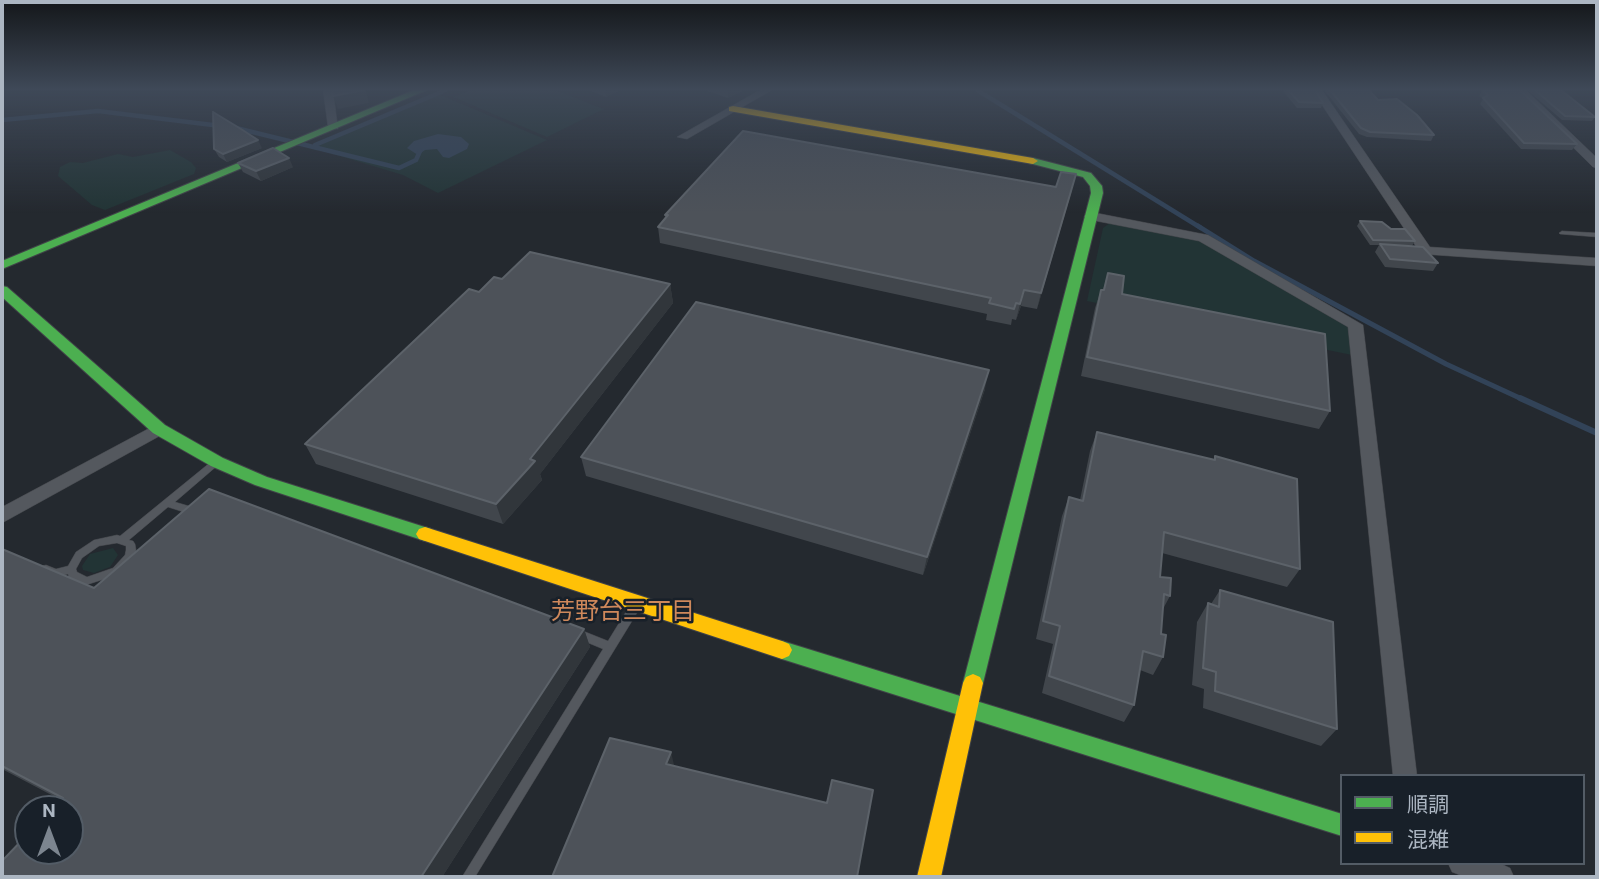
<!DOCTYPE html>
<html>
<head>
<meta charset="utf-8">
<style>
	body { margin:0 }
	#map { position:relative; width:1599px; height:879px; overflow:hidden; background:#24292f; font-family:Roboto,"Noto Sans JP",sans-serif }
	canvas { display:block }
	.frame { position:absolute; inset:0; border:4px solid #acb6c2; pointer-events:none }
	.legend { position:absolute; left:1340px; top:774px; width:245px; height:91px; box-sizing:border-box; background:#182029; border:2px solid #535c66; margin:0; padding:9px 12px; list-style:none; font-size:21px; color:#acb6c2 }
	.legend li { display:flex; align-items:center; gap:14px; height:35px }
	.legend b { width:35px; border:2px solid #535c66 }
	.north { position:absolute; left:14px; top:795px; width:70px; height:70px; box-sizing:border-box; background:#182029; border:2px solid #535c66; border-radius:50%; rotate:0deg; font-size:19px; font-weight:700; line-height:28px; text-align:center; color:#acb6c2 }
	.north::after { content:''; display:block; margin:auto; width:24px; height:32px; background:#7c858f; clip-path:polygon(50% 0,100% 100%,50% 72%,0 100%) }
</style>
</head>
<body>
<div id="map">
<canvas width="1599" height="879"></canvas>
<div class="frame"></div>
<ul class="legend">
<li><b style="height:9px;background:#4caf50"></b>順調</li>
<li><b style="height:9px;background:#ffc107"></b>混雑</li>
</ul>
<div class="north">N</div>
</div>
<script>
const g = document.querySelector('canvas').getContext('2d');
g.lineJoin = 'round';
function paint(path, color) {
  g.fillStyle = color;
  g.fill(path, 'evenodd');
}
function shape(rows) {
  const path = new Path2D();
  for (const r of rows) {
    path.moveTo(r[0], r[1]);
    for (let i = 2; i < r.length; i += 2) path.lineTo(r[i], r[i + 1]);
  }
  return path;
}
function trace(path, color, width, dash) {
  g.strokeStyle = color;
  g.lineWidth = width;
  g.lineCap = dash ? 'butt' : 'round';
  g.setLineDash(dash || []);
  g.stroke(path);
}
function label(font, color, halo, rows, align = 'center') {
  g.font = font + ' Roboto,"Noto Sans JP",sans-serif';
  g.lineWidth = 5;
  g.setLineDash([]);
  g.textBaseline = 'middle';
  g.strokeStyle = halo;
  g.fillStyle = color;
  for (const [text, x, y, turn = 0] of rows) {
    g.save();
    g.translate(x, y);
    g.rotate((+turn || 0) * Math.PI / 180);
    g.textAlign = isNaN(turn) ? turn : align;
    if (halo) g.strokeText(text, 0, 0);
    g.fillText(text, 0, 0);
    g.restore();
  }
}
const green = shape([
	[471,90,555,90,604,109,547,137,453,97],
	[436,93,547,140,438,193,403,175,310,147],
	[170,150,191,162,196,168,194,174,105,210,92,205,58,176,60,167,70,162,83,163,118,154,133,157],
	[1110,223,1202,240,1349,325,1352,355,1087,301,1103,228],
	[113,548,118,555,110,567,94,573,83,570,82,566,90,554]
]);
const water = shape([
	[438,134,461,137,469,144,467,149,449,158,443,157,437,149,425,150,418,155,407,148,414,141]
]);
const streamFar2 = shape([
	[977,90,1201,228],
	[2,120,98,111,221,126],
	[232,127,399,168,416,160,420,151],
	[315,145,446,90]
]);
const streamFar1 = shape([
	[1198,226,1254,261,1446,364,1524,400]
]);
const stream = shape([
	[1520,398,1597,433]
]);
const lane = shape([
	[1562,231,1597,233,1597,237,1560,234,1559,233,1562,231],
	[215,460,218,461,219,463,218,465,175,502,199,509,201,512,199,515,196,516,168,507,129,540,133,541,135,544,136,550,134,557,120,574,86,585,69,578,68,574,56,577,42,572,41,569,42,566,46,565,56,569,68,566,76,552,94,540,117,535,120,536,212,461,215,460],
	[117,543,126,546,126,550,125,555,113,568,87,577,77,572,76,569,82,558,99,546,117,543],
	[636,601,640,602,641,605,640,608,475,877,462,877,603,649,574,637,573,634,574,631,578,629,608,641,632,602,636,601]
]);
const street = shape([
	[323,90,333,90,338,129,328,127,323,90],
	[760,90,772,90,687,139,677,137,760,90],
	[1312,90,1322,90,1430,247,1597,258,1597,266,1421,254,1312,90],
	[1515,90,1526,90,1597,158,1597,168,1593,167,1515,90],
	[1091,212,1208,235,1363,325,1417,776,1393,776,1348,327,1199,241,1086,219,1084,216,1091,212],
	[159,423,168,429,165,433,2,523,2,507,159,423],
	[1448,863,1499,863,1510,868,1514,877,1465,877,1452,872,1448,863]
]);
const fast = shape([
	[414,90,427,90,2,269,2,261,414,90],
	[1033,158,1091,173,1102,186,1103,193,983,683,980,689,973,692,966,689,963,683,1091,193,1090,186,1083,177,1029,163,1029,159,1033,158],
	[2,286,7,287,165,425,223,458,267,477,431,529,434,534,431,539,425,541,255,485,211,466,153,433,2,297,2,286],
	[782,641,1342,814,1342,836,782,659,775,656,772,650,775,644,782,641]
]);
const slow = shape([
	[733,106,1033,158,1038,161,1033,164,729,111,729,107,733,106],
	[425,527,782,641,789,644,792,650,789,656,782,659,419,539,416,534,419,529,425,527],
	[973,674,980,677,983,683,941,877,917,877,963,683,966,677,973,674]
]);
const wall = shape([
	[588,90,621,90,606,97],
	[704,90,745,90,728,98],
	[1282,90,1315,90,1323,103,1321,108,1297,108],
	[1324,90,1369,90,1378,100,1434,135,1431,141,1367,137,1359,134],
	[1482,90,1577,144,1572,150,1521,149,1480,104,1483,99,1479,96],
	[1527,90,1561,90,1595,117,1592,121,1562,120],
	[262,148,227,162,219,157,214,149],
	[238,163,293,167,261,181,243,172],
	[1072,190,1037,309,1021,306,1016,320,1012,319,1011,325,986,320,987,314,660,243,658,227,665,218,665,215],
	[1360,221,1391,229,1415,241,1412,246,1399,245,1438,263,1433,271,1385,267,1375,252,1379,245,1370,245,1357,226],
	[1108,273,1122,294,1330,411,1319,429,1081,376,1095,308,1101,290,1103,290],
	[502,279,670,284,673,303,540,474,542,480,503,524,316,464,305,444,479,292],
	[985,389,923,575,586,476,581,457],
	[1097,432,1214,460,1215,456,1300,569,1287,587,1162,553,1160,577,1170,596,1163,609,1161,634,1163,657,1153,675,1140,670,1134,705,1124,722,1042,693,1053,644,1036,639,1062,516,1069,497,1080,500,1090,451],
	[2,549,94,588,584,629,590,647,442,877,2,877,61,800,2,769],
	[1220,590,1337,729,1321,746,1203,708,1204,689,1192,685,1197,622,1208,603,1211,604]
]);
const shadedWall = shape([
	[366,90,369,103,338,109,333,96],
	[605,90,621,90,606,97],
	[728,90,745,90,728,98],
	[258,140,262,148,227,162,223,154],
	[289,158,293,167,261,181,256,171],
	[1076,174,1072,190,1037,309,1041,293],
	[670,284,673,303,540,474,542,480,503,524,496,504,530,459],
	[1024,290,1021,306,1016,320,1020,304],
	[989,370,985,389,923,575,927,557],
	[584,629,590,647,442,877,421,877],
	[671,752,675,769,666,764]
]);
const building = shape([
	[332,90,364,90,333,96,332,90],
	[1288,90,1315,90,1323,103,1299,102,1288,90],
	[1330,90,1369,90,1378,100,1397,99,1417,115,1434,135,1370,132,1361,128,1330,90],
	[1482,90,1520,90,1577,144,1524,143,1483,98,1488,95,1482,90],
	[1535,90,1561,90,1595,117,1565,116,1535,90],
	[213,112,241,129,258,140,223,154,214,149,213,112],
	[743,131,1056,187,1061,172,1076,174,1041,293,1024,290,1020,304,1016,303,1014,309,989,303,991,298,658,227,668,215,665,215,743,131],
	[273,148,289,158,256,171,238,163,273,148],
	[1360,221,1382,222,1391,229,1405,229,1415,241,1373,240,1360,221],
	[1380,244,1423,247,1438,263,1390,259,1380,244],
	[530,252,670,284,530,459,535,461,496,504,305,444,469,289,479,292,494,277,502,279,530,252],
	[1108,273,1124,276,1122,294,1325,334,1330,411,1087,357,1101,290,1104,290,1108,273],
	[696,302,989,370,927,557,581,457,696,302],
	[1097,432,1215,460,1215,456,1297,479,1300,569,1164,532,1160,577,1171,578,1170,596,1164,594,1161,634,1166,635,1163,657,1143,651,1134,705,1049,676,1060,626,1043,621,1069,497,1083,501,1097,432],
	[209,489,584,629,421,877,2,877,2,861,28,834,28,851,70,851,70,809,53,809,63,798,2,766,2,549,94,588,209,489],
	[1220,590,1333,622,1337,729,1215,691,1216,672,1203,668,1208,603,1219,607,1220,590],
	[610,738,671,752,666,764,827,803,832,780,873,790,857,877,552,877,610,738]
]);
const neighbourhoodNames = [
	["芳野台三丁目",623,613]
];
paint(green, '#223435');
paint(water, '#324358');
trace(streamFar2, '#324358', 4.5);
trace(streamFar1, '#324358', 5);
trace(stream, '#324358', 6);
trace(lane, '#404348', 1);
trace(street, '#404348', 1);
trace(fast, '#404348', 2);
trace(slow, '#404348', 2);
paint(lane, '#54585e');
paint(street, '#54585e');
paint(fast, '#4caf50');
paint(slow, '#ffc107');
paint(wall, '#41464c');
paint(shadedWall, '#31363b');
paint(building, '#4d5259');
trace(building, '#5c6269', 2);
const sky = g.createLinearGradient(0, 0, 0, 213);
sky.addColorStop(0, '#14171a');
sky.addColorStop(0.42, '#3f4958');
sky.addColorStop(1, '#3f495800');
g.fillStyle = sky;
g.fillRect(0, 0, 1599, 213);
label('24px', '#ce885b', '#182029', neighbourhoodNames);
</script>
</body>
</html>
